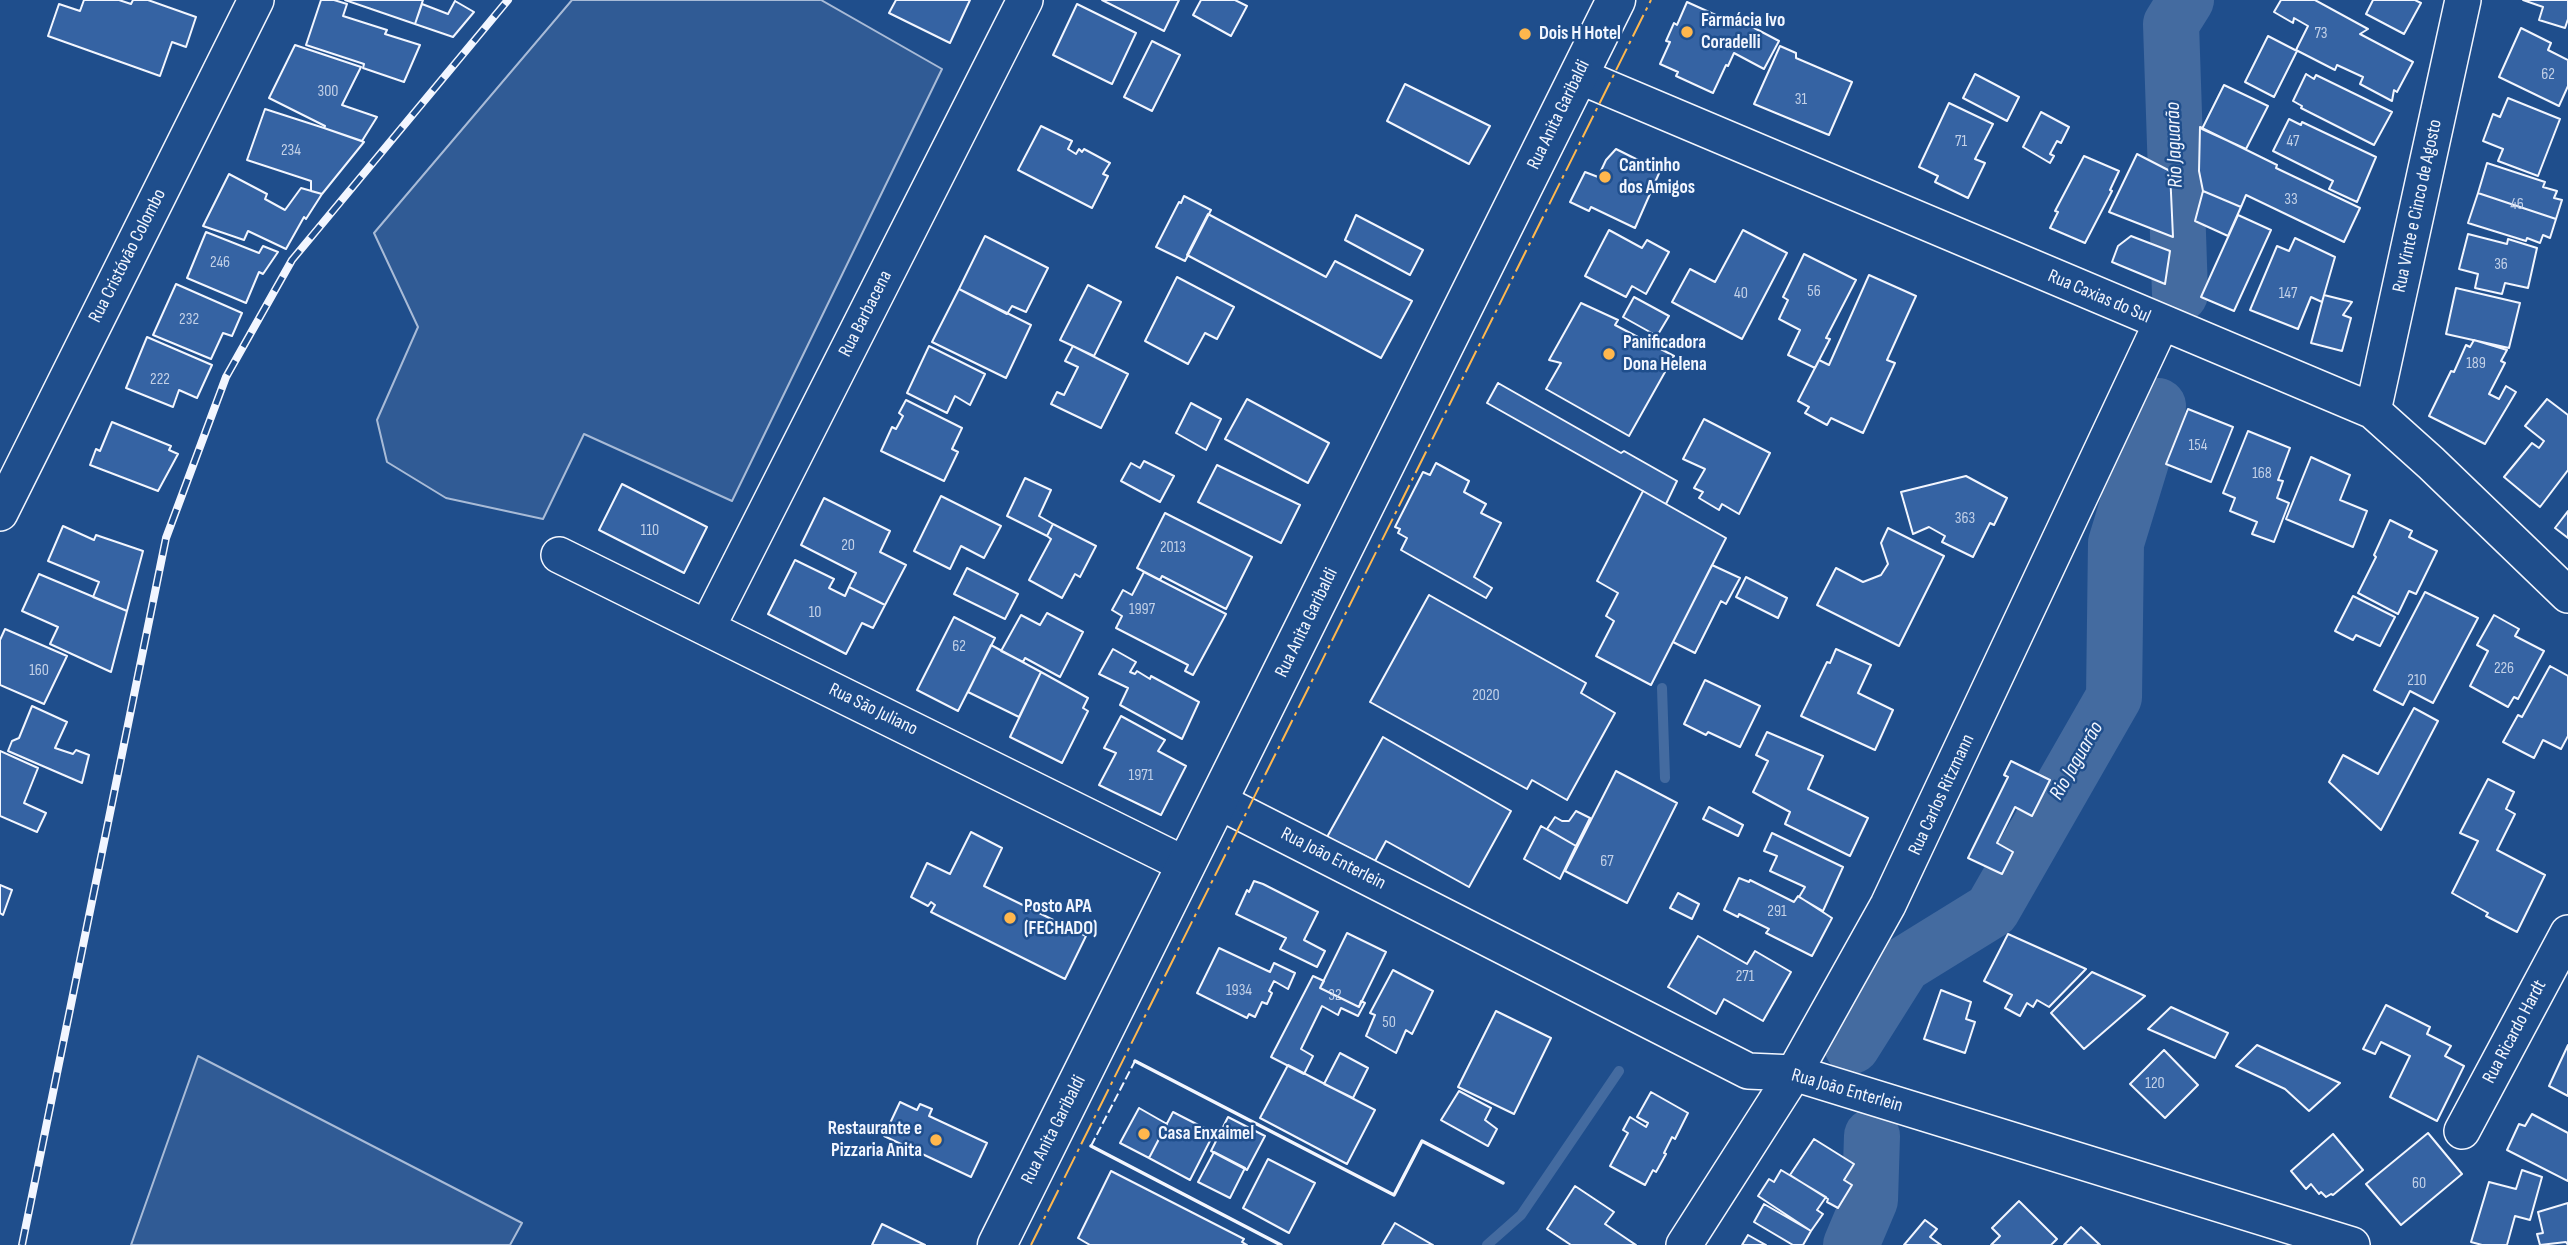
<!DOCTYPE html>
<html>
<head>
<meta charset="utf-8">
<style>
	body { margin:0 }
	canvas { display:block; background:#1f4e8c }
</style>
</head>
<body>
<canvas width="2568" height="1245"></canvas>
<script>
const g = document.querySelector('canvas').getContext('2d');
g.lineJoin = 'round';
function paint(path, color) {
  g.fillStyle = color;
  g.fill(path, 'evenodd');
}
function shape(rows) {
  const path = new Path2D();
  for (const r of rows) {
    path.moveTo(r[0], r[1]);
    for (let i = 2; i < r.length; i += 2) path.lineTo(r[i], r[i + 1]);
  }
  return path;
}
function trace(path, color, width, dash) {
  g.strokeStyle = color;
  g.lineWidth = width;
  g.lineCap = dash ? 'butt' : 'round';
  g.setLineDash(dash || []);
  g.stroke(path);
}
function label(font, color, halo, rows, align = 'center') {
  g.font = font + ' "Sofia Sans Condensed",sans-serif';
  g.lineWidth = 5;
  g.setLineDash([]);
  g.textBaseline = 'middle';
  g.strokeStyle = halo;
  g.fillStyle = color;
  for (const [text, x, y, turn = 0] of rows) {
    g.save();
    g.translate(x, y);
    g.rotate((+turn || 0) * Math.PI / 180);
    g.textAlign = isNaN(turn) ? turn : align;
    if (halo) g.strokeText(text, 0, 0);
    g.fillText(text, 0, 0);
    g.restore();
  }
}
const built = shape([
	[572,0,821,0,942,69,732,501,584,434,543,519,446,498,387,462,377,420,418,327,374,233,572,0],
	[198,1056,522,1223,510,1245,131,1245,198,1056]
]);
const stream = shape([
	[1662,688,1665,778],
	[1487,1245,1521,1215,1619,1071]
]);
const river = shape([
	[2180,294,2171,24,2186,0],
	[1852,1046,1903,965,1992,910,2114,697,2116,543,2158,406],
	[1851,1245,1870,1200,1872,1136]
]);
const building = shape([
	[84,0,119,0,131,4,133,0,148,0,196,17,186,47,172,42,160,76,48,36,59,4,80,11,84,0],
	[321,0,334,0,347,4,343,16,387,30,385,34,420,45,404,82,363,68,364,64,306,45,321,0],
	[345,0,423,0,415,24,345,0],
	[896,0,970,0,950,43,889,13,896,0],
	[1102,0,1179,0,1164,31,1102,0],
	[1201,0,1235,0,1247,6,1231,36,1193,15,1201,0],
	[2281,0,2315,0,2368,29,2360,34,2413,62,2397,92,2394,90,2392,101,2360,84,2363,77,2337,65,2335,70,2296,50,2308,26,2294,18,2293,23,2274,12,2281,0],
	[2373,0,2415,0,2421,3,2404,34,2366,14,2373,0],
	[2523,0,2568,0,2568,19,2565,28,2539,20,2543,7,2523,0],
	[455,1,474,12,453,37,415,24,422,4,448,14,455,1],
	[1687,2,1740,26,1741,21,1779,41,1764,69,1734,53,1728,66,1726,65,1713,93,1676,76,1678,72,1660,64,1670,42,1666,41,1674,23,1677,25,1687,2],
	[1077,4,1136,33,1112,84,1053,55,1077,4],
	[2521,28,2551,43,2548,50,2568,60,2568,86,2559,106,2499,77,2521,28],
	[2268,36,2297,51,2274,97,2245,82,2268,36],
	[1152,41,1180,55,1152,111,1124,97,1152,41],
	[295,45,361,67,342,105,377,117,362,141,324,128,325,126,269,98,295,45],
	[1780,46,1796,53,1796,58,1852,82,1829,135,1754,104,1780,46],
	[1975,74,2019,97,2007,121,1963,98,1975,74],
	[2306,74,2314,79,2316,75,2392,112,2374,145,2301,108,2302,106,2293,101,2306,74],
	[1405,84,1490,126,1469,164,1387,121,1405,84],
	[2224,85,2268,106,2246,149,2202,129,2224,85],
	[2508,98,2560,119,2538,176,2498,161,2503,149,2483,141,2493,114,2500,117,2508,98],
	[1949,103,1993,124,1975,159,1985,163,1968,198,1935,182,1938,176,1919,167,1949,103],
	[265,109,324,128,364,142,322,194,311,191,311,181,247,160,265,109],
	[2041,112,2069,127,2061,143,2057,141,2050,154,2054,156,2050,163,2023,147,2041,112],
	[2289,119,2301,125,2302,122,2376,157,2357,202,2329,189,2333,181,2273,151,2289,119],
	[1041,126,1072,141,1068,149,1076,154,1079,149,1082,152,1084,149,1110,163,1103,174,1108,176,1092,208,1018,170,1041,126],
	[2200,127,2277,165,2276,168,2360,208,2344,242,2246,195,2241,207,2203,191,2199,171,2200,127],
	[1616,149,1660,171,1635,228,1591,207,1589,211,1570,202,1585,172,1598,177,1606,160,1616,149],
	[2137,154,2170,171,2173,237,2109,212,2137,154],
	[2084,156,2119,171,2110,190,2112,191,2085,243,2050,228,2058,212,2055,211,2084,156],
	[2487,163,2545,182,2543,187,2557,191,2554,198,2562,200,2556,219,2478,193,2487,163],
	[229,174,267,194,265,199,285,210,301,188,322,194,306,219,304,217,286,249,248,231,244,240,203,226,229,174],
	[2203,191,2241,207,2228,236,2195,221,2203,191],
	[2478,193,2556,219,2550,238,2543,235,2540,243,2527,238,2526,241,2468,223,2478,193],
	[1184,196,1211,210,1185,261,1156,247,1179,202,1181,203,1184,196],
	[1208,214,1326,277,1335,261,1412,301,1381,358,1187,255,1208,214],
	[1356,215,1423,250,1410,275,1345,240,1356,215],
	[2238,215,2271,230,2234,311,2201,297,2238,215],
	[1609,230,1642,248,1647,240,1669,252,1646,294,1632,286,1626,297,1585,276,1609,230],
	[1743,230,1787,253,1742,339,1672,302,1690,269,1715,282,1743,230],
	[206,232,259,253,263,246,278,252,263,274,259,272,246,303,187,278,206,232],
	[2468,234,2507,244,2508,239,2537,248,2528,288,2505,283,2502,294,2475,288,2478,274,2459,269,2468,234],
	[985,236,1048,268,1026,312,1012,306,1007,314,959,289,985,236],
	[2131,236,2170,251,2165,284,2112,262,2118,246,2131,236],
	[2295,238,2335,257,2322,302,2311,297,2298,329,2250,310,2277,246,2289,251,2295,238],
	[1804,254,1856,280,1826,338,1830,339,1815,368,1788,355,1800,330,1779,319,1788,300,1783,297,1804,254],
	[1869,275,1916,296,1887,360,1895,363,1863,433,1831,418,1827,425,1805,413,1809,407,1798,401,1819,360,1829,365,1869,275],
	[1177,277,1234,307,1217,339,1205,333,1188,364,1145,341,1177,277],
	[176,284,242,313,232,336,223,333,211,359,153,335,176,284],
	[1088,285,1121,302,1094,356,1060,340,1088,285],
	[2456,288,2520,303,2509,348,2446,334,2456,288],
	[959,289,1031,325,1006,378,932,342,959,289],
	[2324,295,2352,302,2343,315,2351,318,2342,351,2311,343,2324,295],
	[1634,297,1669,316,1657,336,1623,317,1634,297],
	[1581,303,1618,320,1615,325,1674,356,1629,436,1546,389,1561,363,1549,360,1581,303],
	[147,337,212,365,197,398,179,390,173,407,126,388,147,337],
	[2474,340,2507,350,2501,361,2505,363,2489,394,2499,399,2506,386,2516,392,2485,444,2429,416,2451,371,2454,372,2466,345,2470,347,2474,340],
	[929,346,985,374,970,405,955,396,947,413,907,393,929,346],
	[1073,346,1128,374,1101,428,1051,404,1057,392,1064,395,1078,367,1065,361,1073,346],
	[1498,383,1621,453,1624,451,1677,481,1666,504,1487,403,1498,383],
	[1247,399,1329,443,1308,483,1225,439,1247,399],
	[2547,399,2568,415,2568,470,2540,507,2504,477,2532,443,2539,448,2544,441,2525,426,2547,399],
	[906,400,962,428,952,449,958,452,944,481,881,451,892,427,896,429,903,416,899,413,906,400],
	[1191,403,1221,419,1206,450,1176,433,1191,403],
	[2188,409,2233,427,2211,482,2166,464,2188,409],
	[1704,419,1770,453,1739,514,1722,504,1719,510,1699,498,1703,492,1694,488,1705,469,1683,459,1704,419],
	[112,422,171,446,169,450,178,454,158,491,90,465,96,449,100,451,112,422],
	[2248,431,2290,448,2278,480,2283,481,2277,498,2289,503,2274,542,2252,534,2257,522,2230,511,2235,498,2223,493,2248,431],
	[2311,457,2350,475,2340,500,2367,511,2353,547,2286,519,2311,457],
	[1144,461,1174,476,1160,502,1121,481,1131,463,1140,468,1144,461],
	[1436,463,1469,481,1464,492,1486,504,1481,513,1501,523,1474,577,1492,588,1486,598,1401,550,1407,538,1398,533,1400,529,1395,527,1423,472,1430,475,1436,463],
	[1217,465,1300,505,1281,543,1198,502,1217,465],
	[1966,476,2007,498,1994,525,1990,523,1973,557,1942,542,1945,536,1929,527,1913,534,1901,492,1966,476],
	[1025,478,1051,490,1039,516,1053,524,1047,536,1007,516,1025,478],
	[622,484,707,527,684,573,599,530,622,484],
	[1643,491,1726,538,1651,685,1596,656,1614,621,1606,616,1618,593,1597,581,1643,491],
	[941,496,1001,526,984,558,961,546,950,569,914,551,941,496],
	[824,498,890,531,880,552,906,565,885,605,849,587,856,573,801,545,824,498],
	[2568,511,2568,538,2555,528,2568,511],
	[1165,513,1252,557,1226,609,1162,576,1160,580,1137,568,1165,513],
	[2390,520,2412,531,2409,537,2437,551,2416,594,2409,591,2398,614,2358,593,2376,557,2374,555,2390,520],
	[1053,524,1096,546,1080,577,1075,574,1062,598,1029,580,1051,539,1047,536,1053,524],
	[63,526,94,540,96,535,143,551,127,611,93,597,99,582,48,561,63,526],
	[1888,528,1944,556,1899,646,1817,605,1836,568,1863,582,1881,575,1888,564,1881,543,1888,528],
	[795,560,834,579,829,588,845,596,849,587,885,605,873,628,862,623,846,654,768,614,795,560],
	[1712,565,1740,578,1726,604,1721,601,1695,653,1673,642,1712,565],
	[967,568,1018,594,1005,619,954,594,967,568],
	[1144,572,1226,614,1193,675,1185,671,1188,665,1116,628,1122,616,1112,610,1123,590,1132,595,1144,572],
	[39,574,127,611,111,672,50,644,58,627,22,611,39,574],
	[1746,577,1787,598,1778,618,1736,597,1746,577],
	[2425,592,2478,618,2433,703,2410,691,2403,705,2374,690,2425,592],
	[1429,595,1586,683,1581,693,1615,713,1567,800,1532,780,1527,789,1370,702,1429,595],
	[2353,596,2395,617,2380,646,2356,635,2353,640,2335,631,2353,596],
	[1047,613,1083,632,1060,677,1025,658,1023,662,1001,651,1021,615,1040,625,1047,613],
	[2494,615,2519,629,2515,636,2544,651,2518,699,2514,697,2508,707,2470,686,2488,651,2477,645,2494,615],
	[954,617,995,638,958,711,917,690,954,617],
	[5,629,67,656,44,704,0,685,0,640,5,629],
	[991,645,1041,672,1019,717,968,692,991,645],
	[1113,649,1136,662,1130,672,1135,674,1137,671,1150,679,1151,676,1199,702,1182,739,1120,705,1128,688,1099,674,1113,649],
	[1836,649,1871,665,1858,693,1893,710,1875,750,1801,716,1827,662,1830,663,1836,649],
	[2550,666,2568,676,2568,736,2561,749,2543,740,2534,758,2503,742,2518,715,2522,717,2550,666],
	[1041,672,1088,698,1083,708,1088,711,1062,763,1010,737,1041,672],
	[1705,680,1760,706,1740,747,1708,732,1706,735,1684,724,1705,680],
	[32,706,67,722,55,748,73,754,76,750,89,755,82,783,8,751,12,741,19,738,32,706],
	[2414,708,2438,721,2381,830,2329,782,2343,755,2378,774,2414,708],
	[1121,716,1165,740,1158,751,1186,766,1161,815,1099,785,1116,753,1104,748,1121,716],
	[1767,732,1823,756,1808,789,1868,818,1850,856,1785,824,1790,812,1753,792,1768,761,1756,755,1767,732],
	[1383,737,1511,811,1469,887,1386,841,1375,861,1327,837,1383,737],
	[0,751,38,768,24,803,46,813,37,832,0,816,0,751],
	[2011,761,2050,780,2032,816,2015,807,1997,843,2013,852,2002,874,1968,858,2008,777,2004,775,2011,761],
	[1616,771,1677,803,1627,903,1565,871,1616,771],
	[2488,779,2514,792,2506,809,2515,814,2497,850,2545,875,2517,932,2486,916,2488,913,2452,893,2478,841,2460,833,2488,779],
	[1709,807,1743,825,1738,836,1703,819,1709,807],
	[1576,811,1590,818,1576,846,1547,829,1555,817,1562,821,1569,821,1576,811],
	[1541,826,1576,846,1560,879,1524,859,1541,826],
	[971,832,1002,848,984,886,1086,936,1065,979,931,912,935,905,931,902,928,906,911,897,927,863,950,874,971,832],
	[1772,833,1843,867,1823,911,1799,897,1805,887,1770,871,1777,856,1764,851,1772,833],
	[1739,878,1749,882,1750,880,1794,902,1798,896,1832,918,1812,956,1766,933,1769,929,1739,914,1738,917,1724,910,1739,878],
	[1254,881,1263,884,1318,912,1304,940,1325,951,1317,967,1280,949,1286,938,1236,914,1247,890,1249,892,1254,881],
	[0,885,12,890,3,915,0,913,0,885],
	[1678,893,1699,904,1692,919,1670,908,1678,893],
	[1347,933,1386,952,1359,1007,1320,988,1347,933],
	[2008,934,2086,969,2049,1007,2037,1000,2033,1007,2027,1003,2020,1016,2005,1008,2012,995,1984,981,2008,934],
	[1698,936,1747,964,1755,951,1791,972,1763,1021,1724,999,1716,1014,1668,987,1698,936],
	[1219,948,1270,972,1274,963,1295,973,1288,989,1274,981,1269,991,1272,993,1267,1004,1262,1002,1255,1017,1249,1014,1247,1018,1197,993,1219,948],
	[1393,970,1433,991,1412,1034,1406,1030,1396,1053,1366,1036,1375,1015,1370,1013,1393,970],
	[2092,972,2145,996,2084,1049,2051,1013,2092,972],
	[1313,976,1324,981,1320,988,1359,1007,1361,1001,1365,1003,1358,1016,1341,1008,1338,1015,1322,1006,1301,1049,1313,1056,1304,1074,1271,1057,1313,976],
	[1941,990,1971,1002,1966,1019,1975,1022,1965,1053,1924,1039,1941,990],
	[2386,1005,2430,1027,2427,1034,2451,1046,2445,1056,2464,1066,2437,1121,2390,1097,2410,1056,2381,1042,2375,1054,2363,1049,2386,1005],
	[2171,1007,2228,1033,2215,1058,2148,1029,2171,1007],
	[1496,1011,1551,1038,1514,1114,1458,1087,1496,1011],
	[2257,1045,2340,1083,2309,1111,2285,1089,2236,1066,2257,1045],
	[2568,1045,2568,1096,2549,1086,2568,1045],
	[2164,1050,2198,1085,2165,1118,2130,1084,2164,1050],
	[1340,1053,1368,1068,1353,1098,1324,1084,1340,1053],
	[1288,1065,1375,1110,1347,1164,1260,1118,1288,1065],
	[1459,1091,1491,1108,1485,1120,1497,1129,1488,1146,1441,1120,1459,1091],
	[1651,1092,1688,1113,1675,1139,1672,1137,1664,1153,1666,1154,1656,1172,1653,1170,1645,1185,1610,1166,1628,1133,1623,1130,1630,1117,1646,1127,1648,1123,1637,1117,1651,1092],
	[900,1102,917,1110,920,1104,932,1109,929,1116,987,1143,971,1177,884,1136,900,1102],
	[1139,1108,1167,1124,1149,1158,1120,1143,1139,1108],
	[1173,1112,1214,1133,1190,1180,1149,1158,1173,1112],
	[2532,1114,2568,1133,2568,1181,2507,1150,2519,1124,2525,1126,2532,1114],
	[1228,1117,1265,1136,1247,1170,1211,1151,1228,1117],
	[2428,1133,2462,1174,2401,1225,2366,1184,2428,1133],
	[2333,1134,2363,1170,2333,1195,2331,1194,2326,1197,2321,1192,2319,1194,2311,1184,2306,1189,2291,1171,2333,1134],
	[1814,1139,1854,1164,1844,1180,1852,1185,1838,1208,1827,1202,1828,1199,1790,1175,1814,1139],
	[1214,1152,1245,1168,1230,1198,1198,1182,1214,1152],
	[1268,1159,1315,1183,1289,1233,1243,1208,1268,1159],
	[1781,1170,1826,1197,1817,1210,1823,1214,1811,1231,1758,1196,1769,1179,1774,1182,1781,1170],
	[2522,1170,2542,1177,2530,1220,2515,1216,2507,1245,2482,1245,2471,1242,2489,1182,2516,1189,2522,1170],
	[1111,1171,1244,1239,1242,1242,1247,1245,1090,1245,1078,1238,1111,1171],
	[1575,1186,1614,1212,1605,1224,1636,1245,1571,1245,1547,1229,1575,1186],
	[2019,1201,2057,1239,2051,1245,1991,1245,2000,1236,1992,1228,2019,1201],
	[2568,1203,2568,1245,2566,1242,2540,1245,2537,1234,2543,1233,2538,1212,2568,1203],
	[1764,1204,1811,1231,1803,1245,1793,1245,1754,1222,1764,1204],
	[1925,1220,1937,1229,1930,1237,1941,1245,1904,1245,1925,1220],
	[1395,1223,1433,1245,1382,1245,1395,1223],
	[882,1224,925,1245,872,1245,882,1224],
	[2081,1227,2100,1245,2064,1245,2081,1227],
	[1748,1235,1766,1245,1742,1245,1748,1235]
]);
const minor = shape([
	[1579,76,2373,411,2431,463,2568,595],
	[2373,411,2463,0],
	[0,513,256,0],
	[559,555,1186,865],
	[707,628,1025,0],
	[1218,801,1748,1071,1794,1073,2352,1245],
	[2462,1131,2568,933],
	[1684,1245,1794,1073,1888,905,2161,324]
]);
const major = shape([
	[997,1245,1616,0]
]);
const rail = shape([
	[22,1245,166,538,226,377,292,260,508,0]
]);
const fence = shape([
	[1091,1146,1135,1061]
]);
const wall = shape([
	[1135,1061,1394,1195,1422,1141,1503,1183],
	[1091,1146,1281,1245]
]);
const power = shape([
	[1031,1245,1651,0]
]);
const markers = [
	[1687,32,7,"#ffb74d"],
	[1525,34,7,"#ffb74d"],
	[1605,177,7,"#ffb74d"],
	[1609,354,7,"#ffb74d"],
	[1010,918,7,"#ffb74d"],
	[1144,1134,7,"#ffb74d"],
	[936,1140,7,"#ffb74d"]
];
const numberNames = [
	["73",2321,34],
	["62",2548,75],
	["300",328,92],
	["31",1801,100],
	["71",1961,142],
	["47",2293,142],
	["234",291,151],
	["33",2291,200],
	["46",2517,205],
	["246",220,263],
	["36",2501,265],
	["56",1814,292],
	["40",1741,294],
	["147",2288,294],
	["232",189,320],
	["189",2476,364],
	["222",160,380],
	["154",2198,446],
	["168",2262,474],
	["363",1965,519],
	["110",650,531],
	["20",848,546],
	["2013",1173,548],
	["1997",1142,610],
	["10",815,613],
	["62",959,647],
	["226",2504,669],
	["160",39,671],
	["210",2417,681],
	["2020",1486,696],
	["1971",1141,776],
	["67",1607,862],
	["291",1777,912],
	["271",1745,977],
	["1934",1239,991],
	["32",1335,996],
	["50",1389,1023],
	["120",2155,1084],
	["60",2419,1184]
];
const poiNames = [
	["Farmácia Ivo",1701,21],
	["Coradelli",1701,43],
	["Dois H Hotel",1539,34],
	["Cantinho",1619,166],
	["dos Amigos",1619,188],
	["Panificadora",1623,343],
	["Dona Helena",1623,365],
	["Posto APA",1024,907],
	["(FECHADO)",1024,929],
	["Restaurante e",922,1129,"right"],
	["Pizzaria Anita",922,1151,"right"],
	["Casa Enxaimel",1158,1134]
];
const streetNames = [
	["Rua Anita Garibaldi",1559,115,-64],
	["Rua Vinte e Cinco de Agosto",2418,206,-78],
	["Rua Cristóvão Colombo",128,256,-63],
	["Rua Caxias do Sul",2099,297,23],
	["Rua Barbacena",866,314,-63],
	["Rua Anita Garibaldi",1307,623,-64],
	["Rua São Juliano",873,710,26],
	["Rua Carlos Ritzmann",1942,795,-65],
	["Rua João Enterlein",1333,859,27],
	["Rua Ricardo Hardt",2515,1032,-62],
	["Rua João Enterlein",1847,1091,16],
	["Rua Anita Garibaldi",1054,1130,-63]
];
const waterNames = [
	["Rio Jaguarão",2175,145,-92],
	["Rio Jaguarão",2077,761,-60]
];
paint(built, '#305b95');
trace(built, '#a8bbd7', 2);
trace(stream, '#446ba0', 10);
trace(river, '#446ba0', 56);
paint(building, '#3563a3');
trace(building, '#f2f6ff', 2);
trace(minor, '#f2f6ff', 38);
trace(major, '#f2f6ff', 41);
trace(minor, '#1f4e8c', 35);
trace(major, '#1f4e8c', 38);
trace(rail, '#f2f6ff', 8);
trace(rail, '#1f4e8c', 5, [16]);
trace(fence, '#f2f6ff', 2, [9, 3.5]);
trace(wall, '#f2f6ff', 3.5);
trace(power, '#ffb74d', 2, [24, 5, 3.5, 5]);
for (const [x, y, r, color] of markers) {
  const dot = new Path2D();
  dot.arc(x, y, r, 0, 2 * Math.PI);
  g.fillStyle = color;
  g.fill(dot);
  trace(dot, '#1f4e8c', 2.5);
}
label('16px', '#c3d1e8', null, numberNames);
label('bold 19px', '#f2f6ff', '#1f4e8c', poiNames, 'left');
label('19px', '#f2f6ff', '#1f4e8c', streetNames);
label('italic 21px', '#f2f6ff', '#1f4e8c', waterNames);
</script>
</body>
</html>
